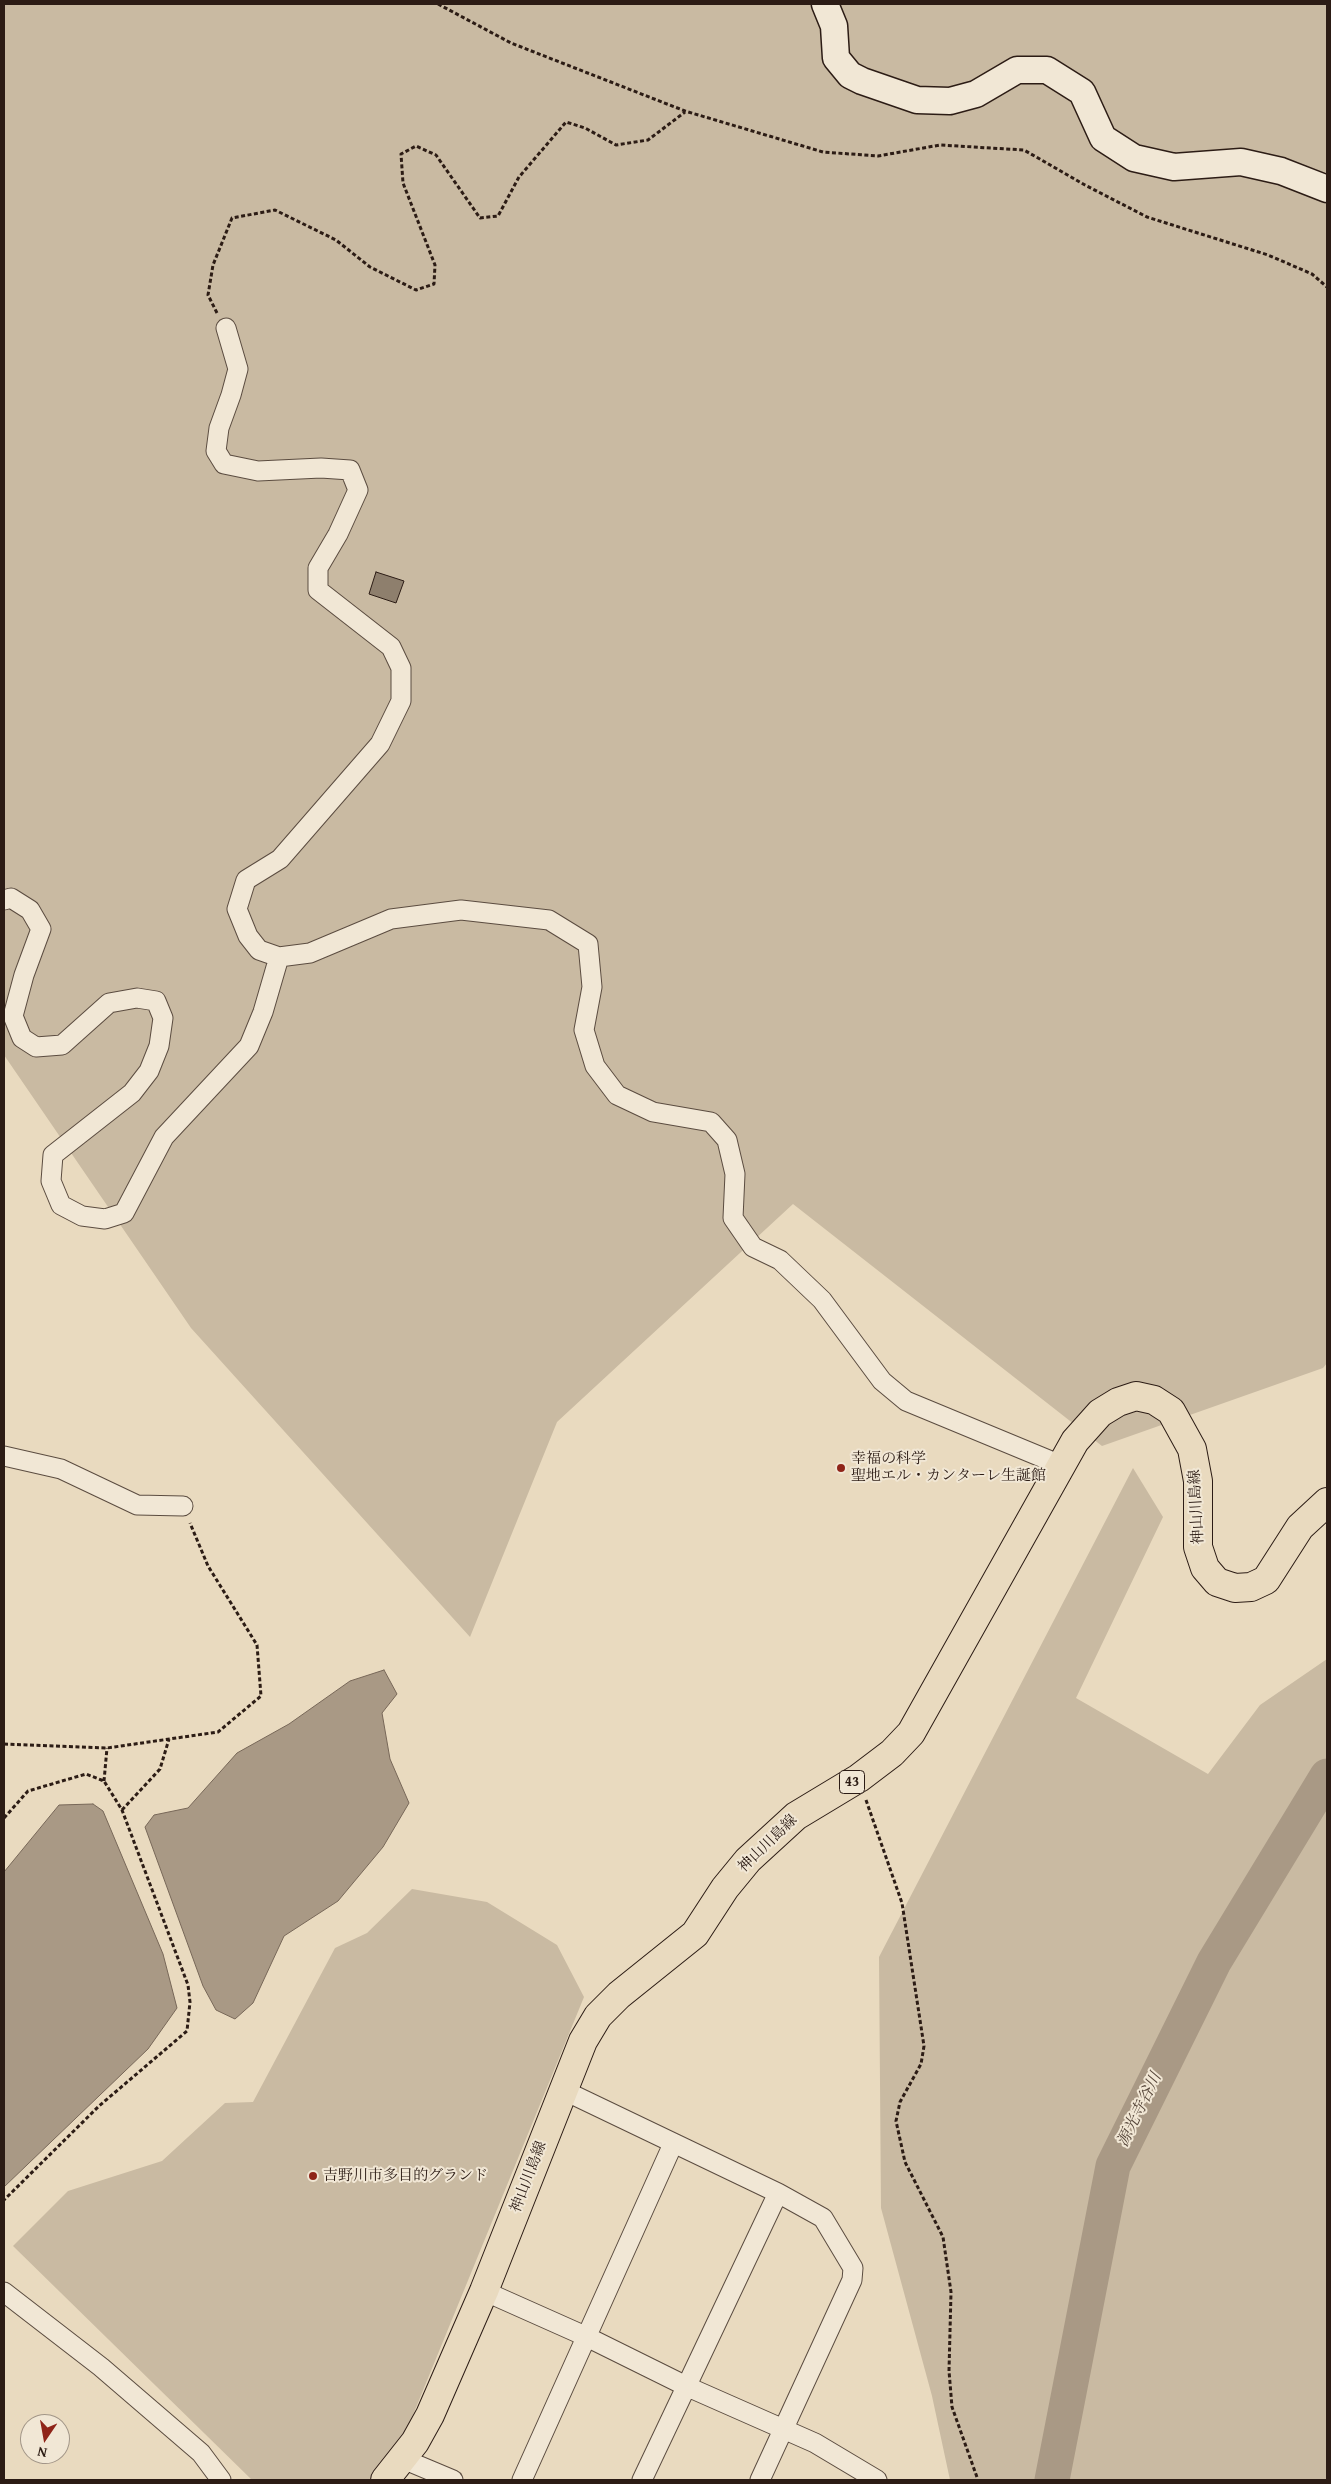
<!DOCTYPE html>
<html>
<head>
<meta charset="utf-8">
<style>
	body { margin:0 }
	#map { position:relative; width:1331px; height:2484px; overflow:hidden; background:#e9dabf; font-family:"Gentium Book Plus",serif }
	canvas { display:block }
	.frame { position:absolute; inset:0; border:5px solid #2c1c15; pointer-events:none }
	.north { position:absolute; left:20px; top:2414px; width:50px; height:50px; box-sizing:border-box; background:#f1e7d5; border:1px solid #a29688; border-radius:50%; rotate:192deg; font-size:14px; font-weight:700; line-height:20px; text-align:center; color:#2c1c15 }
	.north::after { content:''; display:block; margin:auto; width:18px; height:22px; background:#8f2418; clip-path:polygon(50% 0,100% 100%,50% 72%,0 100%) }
</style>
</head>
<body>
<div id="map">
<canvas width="1331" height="2484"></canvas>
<div class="frame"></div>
<div class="north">N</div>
</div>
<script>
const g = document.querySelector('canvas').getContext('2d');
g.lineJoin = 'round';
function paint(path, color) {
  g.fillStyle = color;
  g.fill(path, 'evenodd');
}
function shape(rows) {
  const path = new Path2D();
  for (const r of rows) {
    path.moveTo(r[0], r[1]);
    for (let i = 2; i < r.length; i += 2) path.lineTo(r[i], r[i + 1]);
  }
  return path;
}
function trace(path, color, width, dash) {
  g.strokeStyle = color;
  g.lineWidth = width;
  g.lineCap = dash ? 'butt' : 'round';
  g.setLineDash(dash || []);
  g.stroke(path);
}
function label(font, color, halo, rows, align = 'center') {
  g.font = font + ' "Gentium Book Plus","Noto Serif JP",serif';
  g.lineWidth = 4;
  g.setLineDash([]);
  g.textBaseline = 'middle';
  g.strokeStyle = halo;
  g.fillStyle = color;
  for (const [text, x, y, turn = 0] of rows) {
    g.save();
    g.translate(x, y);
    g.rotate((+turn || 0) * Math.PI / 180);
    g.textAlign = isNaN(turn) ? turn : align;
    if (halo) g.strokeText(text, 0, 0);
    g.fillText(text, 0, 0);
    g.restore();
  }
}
const green = shape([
	[4,4,1327,4,1327,1363,1323,1368,1102,1446,793,1204,557,1422,470,1637,191,1328,4,1055],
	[1133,1468,1163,1517,1076,1698,1208,1774,1260,1705,1327,1659,1327,2480,950,2480,932,2396,881,2208,879,1957],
	[412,1889,487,1902,557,1945,584,1997,408,2427,369,2480,252,2480,13,2246,68,2191,162,2161,225,2103,253,2102,335,1948,367,1933]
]);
const water = shape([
	[384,1670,397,1694,382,1713,390,1759,409,1803,383,1847,338,1901,284,1936,253,2003,235,2019,216,2010,203,1986,145,1827,154,1815,188,1808,237,1753,289,1724,350,1681,384,1670],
	[93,1804,103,1811,163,1954,177,2008,148,2049,4,2187,4,1872,59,1805,93,1804]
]);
const river = shape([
	[1052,2480,1113,2166,1214,1962,1327,1776]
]);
const building = shape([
	[376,572,404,581,396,603,369,594,376,572]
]);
const path = shape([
	[438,4,511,43,685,111,823,152,878,156,940,145,1024,150,1085,185,1147,217,1268,255,1312,274,1327,287],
	[217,313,208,295,213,265,232,218,275,210,336,240,370,267,416,290,434,284,435,265,403,183,401,154,416,146,436,155,480,218,498,216,519,177,566,122,585,128,616,145,648,140,685,112],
	[4,1744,107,1748,218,1732,261,1696,257,1645,208,1566,190,1523],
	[104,1781,107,1748],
	[866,1800,902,1903,924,2046,921,2064,900,2102,896,2121,905,2162,943,2237,951,2292,949,2371,952,2407,978,2480],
	[122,1810,160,1769,169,1739],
	[4,1818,28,1791,86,1774,104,1781,122,1810,188,1985,190,2002,187,2031,99,2106,4,2200]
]);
const street = shape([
	[226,328,238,369,231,395,219,428,216,451,224,464,258,471,321,468,350,470,358,490,338,534,318,568,318,590,391,647,401,668,401,701,380,744,280,859,246,880,237,909,248,936,259,950,279,957,310,953,391,919,461,910,549,920,588,944,592,987,584,1030,595,1066,617,1095,653,1112,711,1122,727,1140,735,1174,733,1218,753,1247,780,1260,822,1300,882,1381,906,1401,1063,1466],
	[4,900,11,898,30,910,41,929,24,975,13,1016,22,1038,36,1047,62,1045,109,1003,137,998,156,1001,163,1018,159,1046,149,1071,132,1093,53,1155,51,1181,61,1205,82,1216,105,1219,124,1213,164,1137,249,1046,263,1012,279,957],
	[4,1456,61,1469,137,1505,183,1506],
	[563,2090,778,2193,642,2480],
	[484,2291,585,2336,688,2387,815,2443,877,2480],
	[4,2292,101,2367,201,2453,221,2480],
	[403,2459,453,2480],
	[522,2480,673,2144],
	[760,2480,852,2280,853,2268,823,2218,778,2193]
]);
const secondary = shape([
	[825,4,834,26,836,58,850,75,862,81,917,100,950,101,976,94,1017,70,1047,70,1082,92,1103,138,1134,158,1174,167,1241,162,1281,171,1327,189]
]);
const primary = shape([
	[385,2480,415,2442,430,2415,484,2291,583,2041,598,2016,619,1995,695,1934,725,1888,748,1860,796,1816,859,1778,892,1753,911,1733,1075,1441,1100,1413,1118,1402,1136,1396,1154,1400,1171,1411,1192,1449,1198,1481,1198,1547,1205,1568,1217,1582,1235,1588,1251,1587,1266,1580,1300,1527,1327,1502]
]);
const markers = [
	[841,1468,5,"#8f2418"],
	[313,2176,5,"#8f2418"]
];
const shields = [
	[852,1782,25]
];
const shieldNames = [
	["43",852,1782]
];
const poiNames = [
	["幸福の科学",851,1459],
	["聖地エル・カンターレ生誕館",851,1476],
	["吉野川市多目的グランド",323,2176]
];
const streetNames = [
	["神山川島線",1197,1507,-93],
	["神山川島線",768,1844,-44],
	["神山川島線",529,2177,-69]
];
const waterNames = [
	["源光寺谷川",1140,2110,-64]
];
paint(green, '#c9baa2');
paint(water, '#a99985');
trace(water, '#776758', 1);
trace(river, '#a99985', 35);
paint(building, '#8e7f6d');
trace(building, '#2c1c15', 1);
trace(street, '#5b4c40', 21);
trace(secondary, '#2c1c15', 29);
trace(primary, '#2c1c15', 30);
trace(path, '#2c1c15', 3, [4, 2.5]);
trace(street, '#f1e7d5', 19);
trace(secondary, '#f1e7d5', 26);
trace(primary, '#e9dabf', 28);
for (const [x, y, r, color] of markers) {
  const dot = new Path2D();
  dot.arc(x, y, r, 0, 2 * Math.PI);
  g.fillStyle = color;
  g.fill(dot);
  trace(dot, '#f1e7d5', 2);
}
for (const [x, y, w] of shields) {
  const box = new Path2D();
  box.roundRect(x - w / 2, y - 11.5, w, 23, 4);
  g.fillStyle = '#f1e7d5';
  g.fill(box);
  trace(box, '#2c1c15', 1);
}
label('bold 14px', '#2c1c15', null, shieldNames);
label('15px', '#2c1c15', '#f1e7d5', poiNames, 'left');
label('15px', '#2c1c15', '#f1e7d5', streetNames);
label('italic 16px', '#58483c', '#f1e7d5', waterNames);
</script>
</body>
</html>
